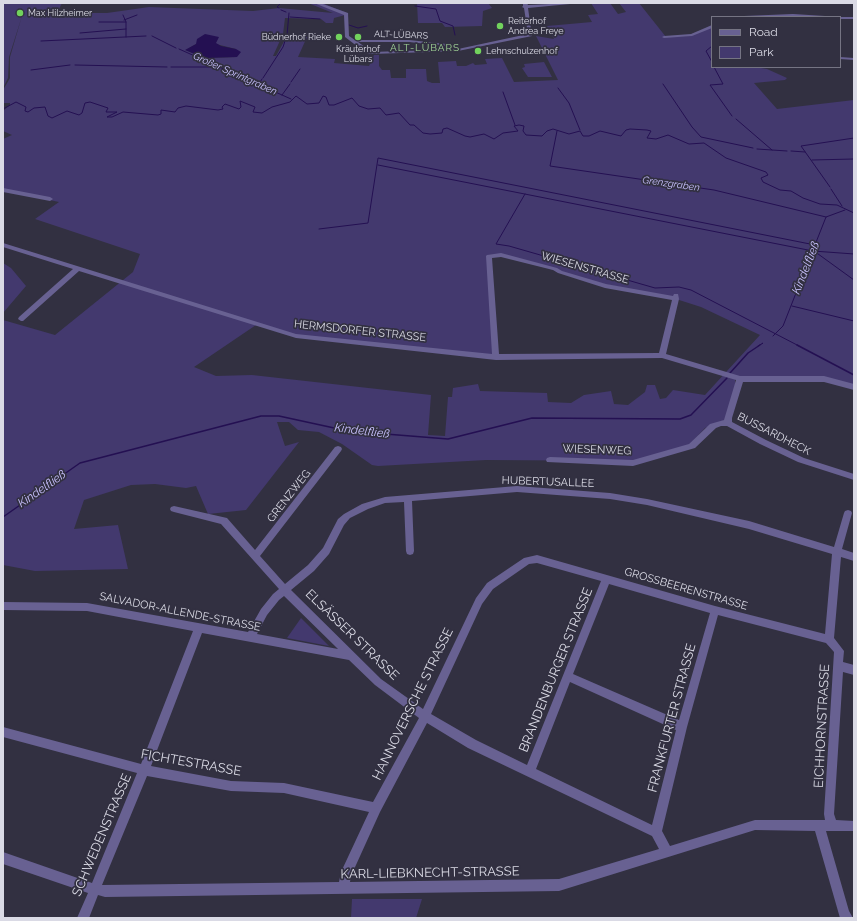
<!DOCTYPE html>
<html>
<head>
<meta charset="utf-8">
<style>
	body { margin:0 }
	#map { position:relative; width:857px; height:921px; overflow:hidden; background:#323041; font-family:Raleway,sans-serif }
	canvas { display:block }
	.frame { position:absolute; inset:0; border:4px solid #dadae5; pointer-events:none }
	.legend { position:absolute; left:711px; top:16px; width:130px; height:52px; box-sizing:border-box; background:#323041; border:1px solid #757483; margin:0; padding:5px 7px; list-style:none; font-size:12px; color:#dadae5 }
	.legend li { display:flex; align-items:center; gap:8px; height:20px }
	.legend b { width:20px; border:1px solid #757483 }
</style>
</head>
<body>
<div id="map">
<canvas width="857" height="921"></canvas>
<div class="frame"></div>
<ul class="legend">
<li><b style="height:5px;background:#686192"></b>Road</li>
<li><b style="height:11px;background:#43396e"></b>Park</li>
</ul>
</div>
<script>
const g = document.querySelector('canvas').getContext('2d');
g.lineJoin = 'round';
function paint(path, color) {
  g.fillStyle = color;
  g.fill(path, 'evenodd');
}
function shape(rows) {
  const path = new Path2D();
  for (const r of rows) {
    path.moveTo(r[0], r[1]);
    for (let i = 2; i < r.length; i += 2) path.lineTo(r[i], r[i + 1]);
  }
  return path;
}
function trace(path, color, width, dash) {
  g.strokeStyle = color;
  g.lineWidth = width;
  g.lineCap = dash ? 'butt' : 'round';
  g.setLineDash(dash || []);
  g.stroke(path);
}
function label(font, color, halo, rows, align = 'center') {
  g.font = font + ' Raleway,sans-serif';
  g.lineWidth = 3.5;
  g.setLineDash([]);
  g.textBaseline = 'middle';
  g.strokeStyle = halo;
  g.fillStyle = color;
  for (const [text, x, y, turn = 0] of rows) {
    g.save();
    g.translate(x, y);
    g.rotate((+turn || 0) * Math.PI / 180);
    g.textAlign = isNaN(turn) ? turn : align;
    if (halo) g.strokeText(text, 0, 0);
    g.fillText(text, 0, 0);
    g.restore();
  }
}
const green = shape([
	[3,3,62,3,58,11,75,13,107,13,149,7,253,11,279,8,333,13,308,3,322,3,349,14,334,18,333,23,326,23,321,19,285,18,283,34,273,56,276,56,287,36,307,37,298,57,335,59,334,63,369,66,374,55,379,55,379,66,382,70,390,70,391,78,406,78,406,69,426,69,427,81,432,83,440,83,438,62,456,61,457,66,466,66,473,63,475,65,487,64,485,59,502,58,514,82,558,80,536,36,554,39,547,26,592,22,588,15,598,14,591,3,610,3,618,14,626,12,619,3,639,3,666,37,690,36,712,27,712,67,755,67,767,69,787,78,785,80,754,83,777,109,854,100,854,386,822,377,735,376,735,390,725,420,705,428,688,446,643,461,486,460,378,466,372,465,342,444,319,432,298,430,289,422,277,422,285,446,299,442,246,510,208,514,196,486,186,488,155,484,131,485,84,500,74,529,118,525,128,569,35,571,3,565,3,320,55,335,133,272,140,254,35,219,59,202,3,190,3,139,12,135,3,131,3,111,10,105,10,103,3,103,3,90,10,78,10,57,22,16,9,57,8,78,3,88],
	[196,44,216,44,236,49,237,57,204,58,186,50],
	[501,254,590,281,676,299,701,307,760,335,705,395,673,390,666,398,660,399,655,385,647,385,645,392,628,405,614,404,611,391,584,395,571,403,548,402,547,393,480,391,478,384,453,388,452,397,448,397,445,436,428,435,431,395,252,375,216,376,194,367,256,325,296,336,496,357,489,255],
	[417,3,488,3,492,8,483,11,482,26,445,27,442,23,418,23],
	[544,62,552,77,528,77,522,68,525,67,524,64],
	[3,263,11,268,26,286,3,313],
	[301,618,329,646,287,638],
	[352,899,422,899,416,918,351,918]
]);
const water = shape([
	[205,34,219,37,216,43,221,46,236,49,241,52,237,57,204,58,185,50,196,44,197,39]
]);
const streamFar1 = shape([
	[415,6,436,9,440,21,453,26,455,35],
	[279,8,277,7,281,3],
	[281,10,286,12],
	[123,15,126,22,126,37],
	[290,17,320,19],
	[124,20,137,15],
	[99,22,126,22],
	[349,25,358,28,367,26],
	[80,33,126,29],
	[152,36,176,48],
	[41,41,146,36],
	[712,46,706,51,712,62],
	[179,49,291,99],
	[75,65,167,67],
	[171,67,219,67],
	[714,67,723,84,710,85,732,116],
	[31,70,70,65],
	[263,78,283,47,287,35,289,13],
	[291,82,300,69],
	[259,84,262,79],
	[663,84,692,127,701,137,753,148],
	[558,88,569,103,580,130],
	[503,92,515,125],
	[282,95,290,84],
	[3,109,16,102,26,107,25,111,28,112,34,108,45,107,48,116,52,118,67,111,79,115,82,113,85,103,90,102,108,108,106,112,117,112,107,117,112,117,123,112,158,115,161,114,161,110,175,112,178,108,186,106,218,110,223,109,222,107,225,104,239,109,241,107,240,101,255,107,253,112,262,113,272,107,290,102,296,96,307,104,319,103,323,96,326,97,329,105,334,105,352,98,359,106,368,109,380,108,386,115,399,113,410,125,414,125,423,133,430,134,442,133,443,129,447,128,465,136,470,137,484,134,494,139,503,133,518,131,514,126,519,125,524,126,523,131,526,135,542,136,547,131,553,129,569,134,580,131,583,136,589,136,600,131,621,136,626,130,630,129,647,130,651,131,647,138,656,139,668,135,689,144,704,143,726,158,766,172,768,175,761,178,763,182,780,190,791,191,803,198,820,204,837,205,854,213],
	[736,119,772,150],
	[557,131,550,166,714,190,826,217],
	[757,149,787,151],
	[791,151,805,152],
	[812,160,854,159],
	[378,165,813,251,854,254],
	[830,187,801,146,854,138],
	[831,189,842,206],
	[525,194,496,244,509,246,655,288,679,287,691,290,799,346],
	[319,229,368,223,378,158,815,245],
	[814,251,854,280],
	[792,306,854,321],
	[773,336,783,326,826,217,845,210],
	[758,346,763,343,762,344]
]);
const stream = shape([
	[797,345,854,375],
	[730,373,748,353,760,345],
	[3,517,80,463,261,416,279,416,348,431,448,439,532,418,680,419,691,415,727,378]
]);
const minor = shape([
	[314,3,320,3,348,13,349,36,355,40,409,40,456,45,458,46,456,47,409,42,358,42,372,52,458,49,528,34,524,8,522,7,523,6,523,3,527,3,528,5,572,3,570,4,528,8,532,36,458,51,372,54,366,53,345,37,344,15,314,3],
	[793,14,825,16,827,17,742,17,744,16,793,14],
	[839,17,854,17,854,19,840,19,840,17,839,17],
	[712,25,712,28,692,36,664,38,662,37,664,36,691,34,712,25],
	[840,57,854,58,854,60,840,59,840,57],
	[3,188,50,197,53,199,50,201,3,192,3,188],
	[3,243,296,334,492,354,486,256,487,255,501,253,557,268,562,271,606,284,673,296,674,294,678,294,679,299,666,354,740,376,824,376,854,384,854,390,824,382,743,382,732,418,732,422,766,440,804,458,854,474,854,480,798,462,760,444,727,426,721,426,716,428,695,448,633,466,547,462,546,460,547,458,550,457,633,460,689,444,710,424,724,420,736,380,662,358,496,360,296,338,79,271,23,321,21,321,18,319,19,317,73,269,3,247,3,243],
	[501,257,553,270,558,273,605,288,672,300,659,353,499,354,492,258,501,257],
	[338,446,341,447,342,449,341,451,260,556,285,584,308,565,323,548,338,519,344,514,362,504,385,497,517,486,610,493,647,499,749,521,834,547,844,513,845,511,848,510,851,511,852,513,842,549,854,553,854,561,841,557,834,638,844,651,843,662,854,665,854,675,843,672,834,814,836,820,854,821,854,831,826,831,849,911,853,918,840,918,815,831,755,830,559,891,105,897,98,895,89,918,77,918,88,893,3,864,3,852,92,883,137,773,3,737,3,727,141,764,193,631,87,611,3,610,3,602,87,603,248,632,261,609,273,594,279,589,221,524,174,512,171,511,170,509,171,507,174,506,227,518,255,550,335,447,338,446],
	[517,492,610,499,647,505,749,529,832,554,825,634,715,606,537,555,524,558,487,583,476,598,423,709,381,679,291,590,314,571,329,554,344,525,350,518,368,509,385,503,404,502,406,551,407,554,410,555,413,554,414,551,412,501,517,492],
	[537,563,601,581,527,765,476,740,431,714,482,604,493,589,529,564,537,563],
	[609,584,710,613,679,720,573,674,609,584],
	[284,596,338,649,257,634,267,615,279,600,284,596],
	[718,615,826,643,834,652,824,814,825,820,755,820,670,846,662,831,687,727,718,615],
	[202,633,349,660,375,685,419,718,373,802,284,783,231,781,151,766,202,633],
	[570,682,676,730,652,825,536,769,570,682],
	[427,723,468,748,652,836,659,849,559,879,350,882,351,876,380,812,427,723],
	[147,776,231,791,284,793,369,812,341,872,339,882,102,885,147,776]
]);
const markers = [
	[20,13,4,"#72d25d"],
	[500,26,4,"#72d25d"],
	[339,37,4,"#72d25d"],
	[358,37,4,"#72d25d"],
	[478,51,4,"#72d25d"]
];
const farPoinames = [
	["Max Hilzheimer",28,13],
	["Reiterhof",508,21],
	["Andrea Freye",508,31],
	["Büdnerhof Rieke",331,37,"right"],
	["Kräuterhof",358,49,"center"],
	["Lübars",358,59,"center"],
	["Lehnschulzenhof",486,51]
];
const farStreetnames = [
	["ALT-LÜBARS",401,35,2]
];
const farNeighbourhoodnames = [
	["ALT-LÜBARS",425,48]
];
const farWaternames = [
	["Großer Sprintgraben",235,74,24],
	["Grenzgraben",671,184,8]
];
const streetNames = [
	["WIESENSTRASSE",585,268,16],
	["HERMSDORFER STRASSE",360,331,6],
	["BUSSARDHECK",774,434,27],
	["WIESENWEG",597,450,2],
	["HUBERTUSALLEE",548,482,2],
	["GRENZWEG",289,496,-52],
	["GROSSBEERENSTRASSE",686,589,16],
	["SALVADOR-ALLENDE-STRASSE",180,612,11]
];
const waterNames = [
	["Kindelfließ",806,268,-68],
	["Kindelfließ",362,431,7],
	["Kindelfließ",42,489,-35]
];
const nearStreetnames = [
	["ELSÄSSER STRASSE",352,635,44],
	["BRANDENBURGER STRASSE",556,670,-68],
	["HANNOVERSCHE STRASSE",413,704,-64],
	["FRANKFURTER STRASSE",672,718,-75],
	["EICHHORNSTRASSE",822,726,-87],
	["FICHTESTRASSE",191,763,10],
	["SCHWEDENSTRASSE",102,835,-67],
	["KARL-LIEBKNECHT-STRASSE",430,873,-1]
];
paint(green, '#43396e');
paint(water, '#241052');
trace(streamFar1, '#241052', 1);
trace(stream, '#241052', 1.5);
paint(minor, '#686192');
for (const [x, y, r, color] of markers) {
  const dot = new Path2D();
  dot.arc(x, y, r, 0, 2 * Math.PI);
  g.fillStyle = color;
  g.fill(dot);
  trace(dot, '#323041', 1.5);
}
label('9px', '#dadae5', '#323041', farPoinames, 'left');
label('9px', '#dadae5', '#323041', farStreetnames);
g.letterSpacing = '1px';
label('10px', '#a2d597', '#323041', farNeighbourhoodnames);
g.letterSpacing = '0px';
label('italic 10px', '#c8c0fd', '#323041', farWaternames);
label('11px', '#dadae5', '#323041', streetNames);
label('italic 12px', '#c8c0fd', '#323041', waterNames);
label('13px', '#dadae5', '#323041', nearStreetnames);
</script>
</body>
</html>
